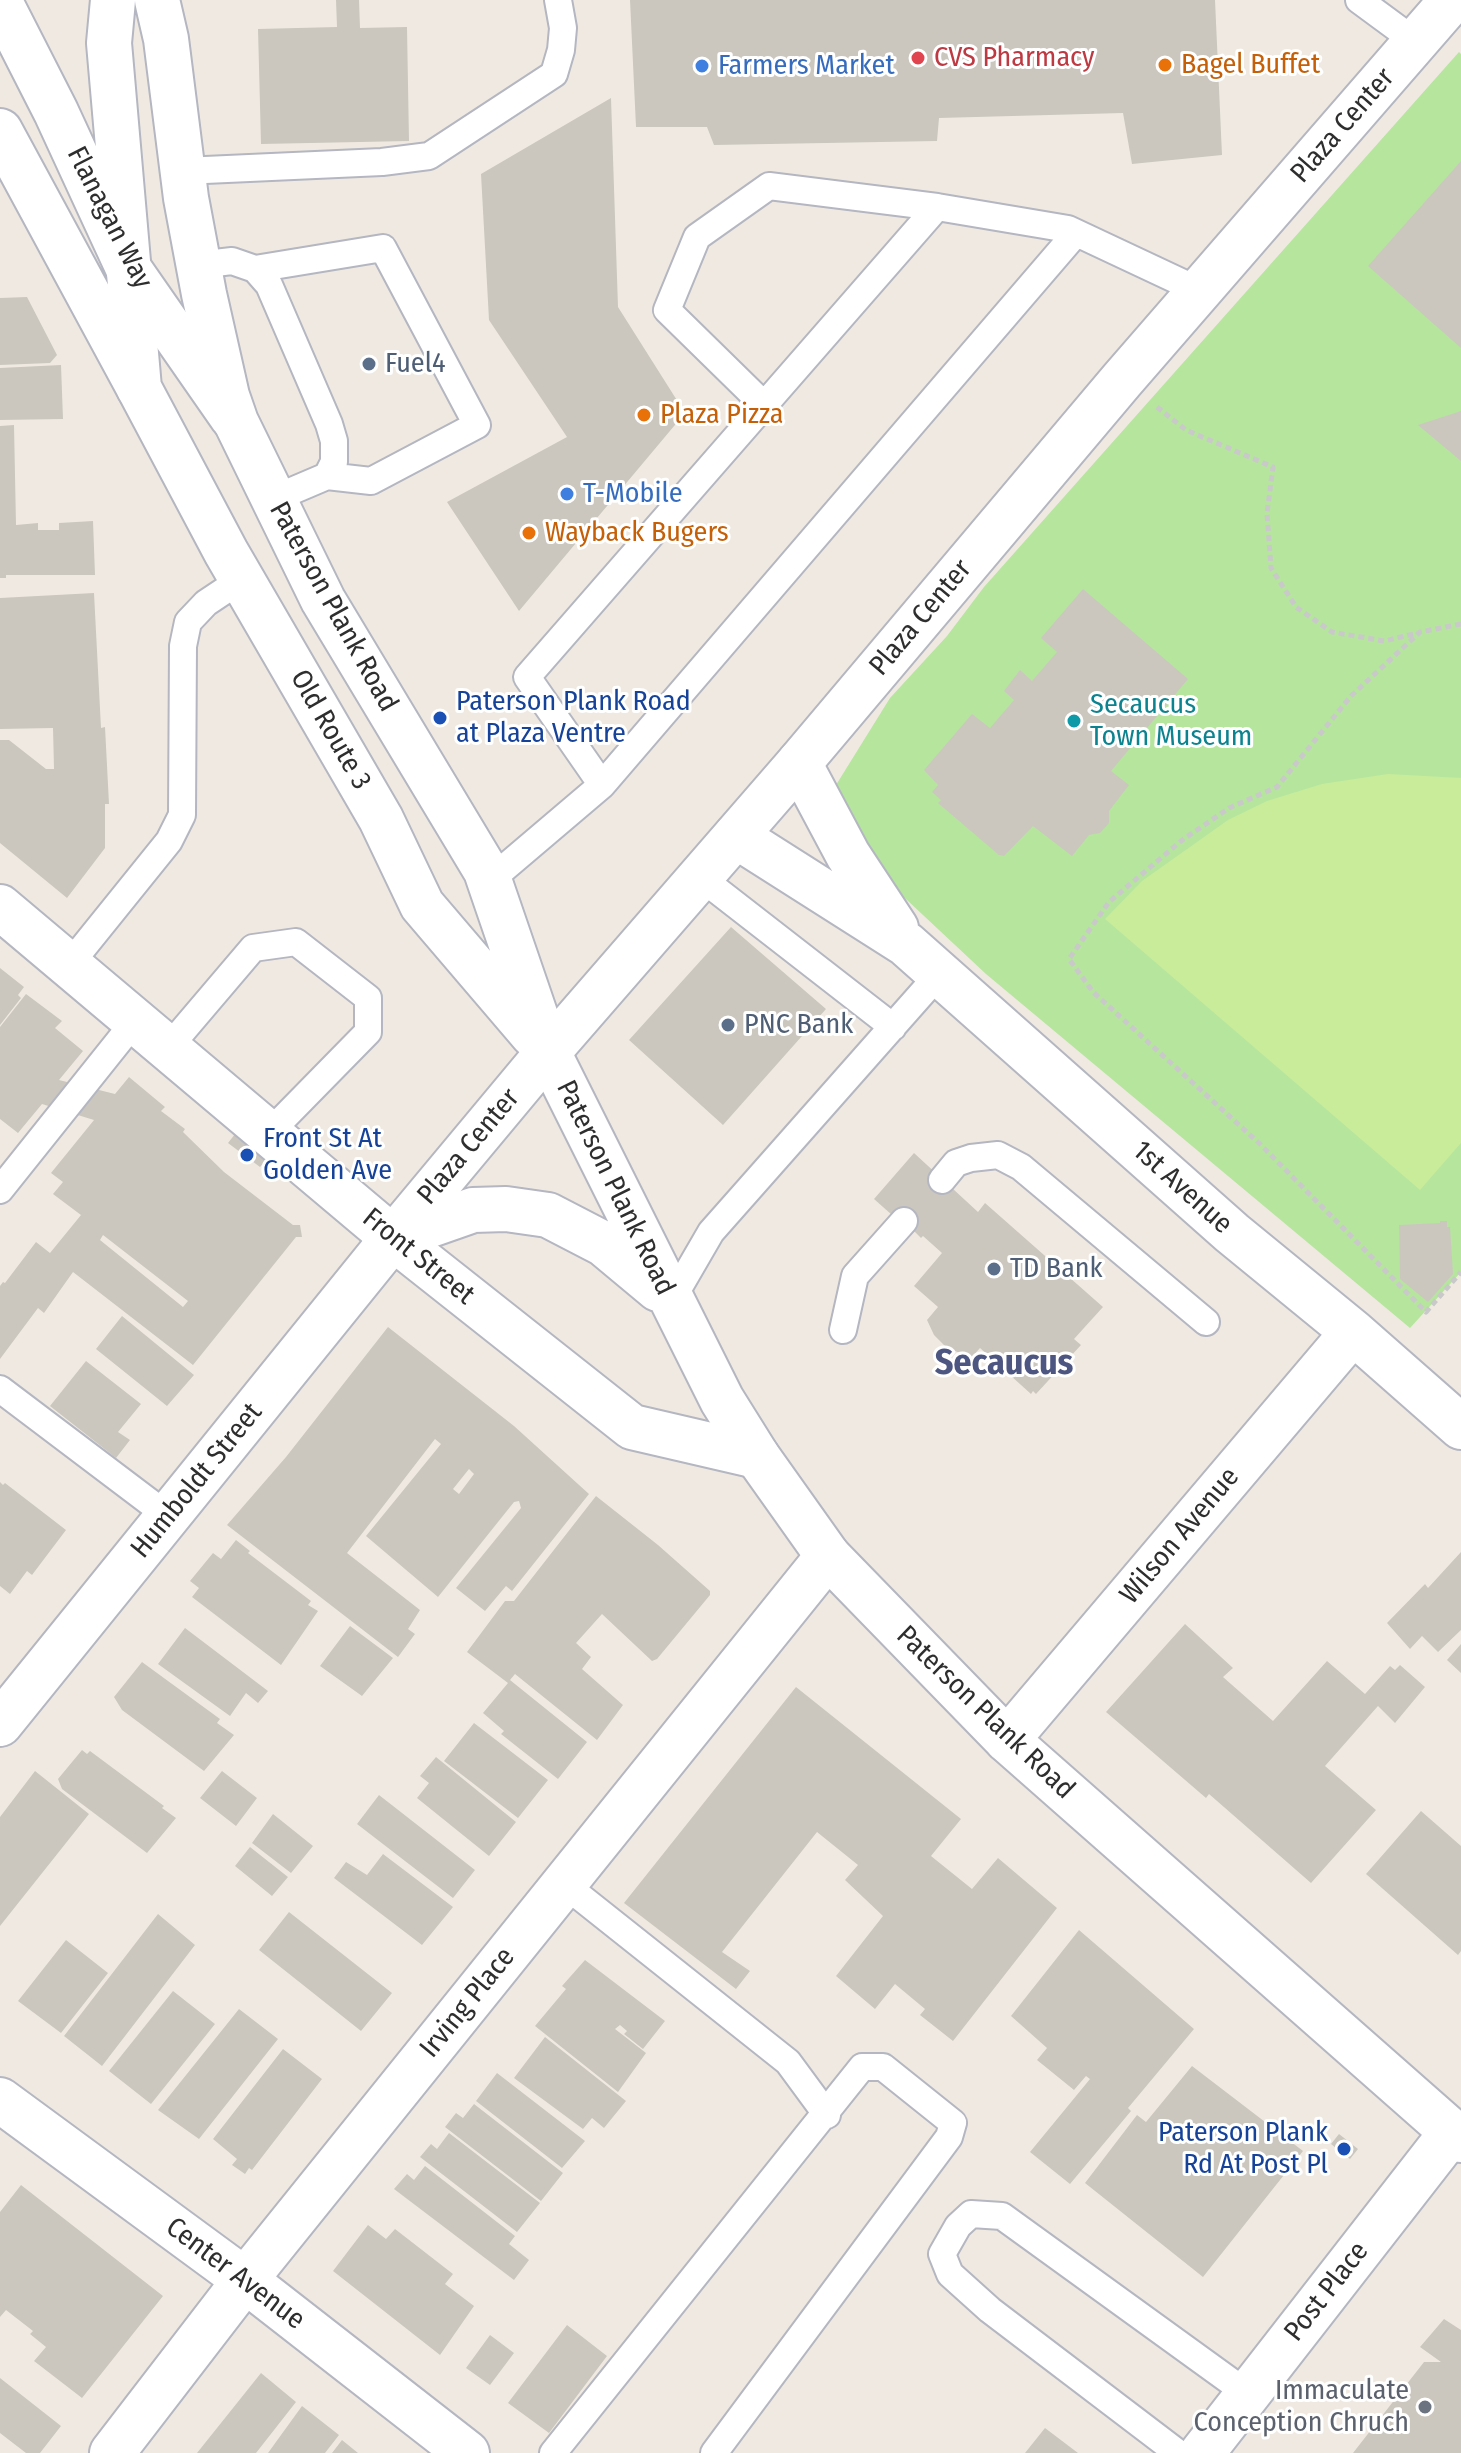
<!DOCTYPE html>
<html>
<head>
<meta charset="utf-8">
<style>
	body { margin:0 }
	canvas { display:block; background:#efe9e1 }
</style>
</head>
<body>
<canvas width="1461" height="2453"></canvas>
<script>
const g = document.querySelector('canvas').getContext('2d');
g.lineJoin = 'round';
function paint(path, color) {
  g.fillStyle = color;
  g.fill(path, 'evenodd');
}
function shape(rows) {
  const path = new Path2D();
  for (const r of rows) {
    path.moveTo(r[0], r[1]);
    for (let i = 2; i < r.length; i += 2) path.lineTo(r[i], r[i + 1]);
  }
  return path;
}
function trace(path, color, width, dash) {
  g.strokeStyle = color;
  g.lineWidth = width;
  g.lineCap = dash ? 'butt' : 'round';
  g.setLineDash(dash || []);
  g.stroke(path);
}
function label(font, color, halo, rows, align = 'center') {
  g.font = font + ' "Fira Sans Condensed",sans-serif';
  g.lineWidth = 6;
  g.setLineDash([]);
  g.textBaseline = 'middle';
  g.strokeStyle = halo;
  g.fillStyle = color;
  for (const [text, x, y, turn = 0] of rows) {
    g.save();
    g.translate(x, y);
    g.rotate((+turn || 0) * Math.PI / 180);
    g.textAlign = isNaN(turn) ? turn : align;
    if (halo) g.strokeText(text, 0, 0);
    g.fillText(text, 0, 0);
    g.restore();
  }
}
const green = shape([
	[1459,52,1461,54,1461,1272,1410,1328,986,974,876,871,836,785,890,698,947,636,984,587]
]);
const pitch = shape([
	[1388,774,1461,778,1461,1143,1420,1190,1105,919,1142,881,1228,820,1267,801,1322,784]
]);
const building = shape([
	[336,0,359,0,360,28,407,27,409,141,261,144,258,29,337,27],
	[630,0,1215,0,1222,155,1132,164,1123,113,939,118,937,141,714,145,707,127,636,127],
	[611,98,618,307,685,413,519,611,447,502,567,437,489,320,481,174],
	[1461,161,1461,348,1368,266],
	[27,297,57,355,50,363,0,365,0,298],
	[61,365,63,419,0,420,0,368],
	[1461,411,1461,461,1418,425],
	[14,425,16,525,38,523,38,530,59,530,59,523,93,521,95,575,6,575,6,578,0,578,0,426],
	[1083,589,1188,679,1111,771,1129,785,1109,811,1109,823,1100,833,1089,835,1072,856,1033,826,1004,856,999,855,938,803,941,800,932,792,938,785,924,770,972,714,990,728,1014,700,1004,691,1020,670,1032,681,1057,652,1041,638],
	[94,593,101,728,105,727,109,804,105,804,105,848,67,898,0,843,0,740,9,740,46,769,54,769,53,728,0,729,0,598],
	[731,927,826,1009,723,1125,629,1040],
	[0,968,24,987,18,995,21,998,0,1025],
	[26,994,62,1021,55,1028,83,1051,59,1080,115,1094,129,1077,165,1107,161,1111,185,1129,183,1132,224,1172,293,1225,300,1225,302,1237,296,1237,193,1365,73,1272,44,1313,38,1308,0,1359,0,1286,3,1282,5,1283,36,1242,50,1253,81,1215,53,1194,63,1182,51,1173,94,1120,42,1104,18,1133,0,1119,0,1027],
	[103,1235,188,1301,183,1307,100,1240],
	[235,1134,267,1159,260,1167,228,1143],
	[914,1153,978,1212,985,1203,1103,1307,1074,1339,1081,1345,1036,1394,1033,1391,1031,1394,980,1348,971,1358,946,1347,934,1335,927,1320,938,1307,914,1286,942,1253,923,1236,921,1238,904,1221,901,1223,874,1199],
	[1440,1221,1447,1221,1447,1227,1450,1227,1453,1274,1428,1302,1400,1279,1399,1225,1440,1223],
	[122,1316,194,1375,167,1406,96,1349],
	[388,1327,514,1426,589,1494,512,1591,506,1586,485,1611,456,1588,521,1508,519,1501,514,1502,438,1597,366,1536,441,1444,435,1439,347,1553,420,1610,408,1629,415,1634,398,1657,227,1525,286,1457],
	[469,1469,474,1474,459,1494,453,1489],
	[86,1361,141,1404,118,1432,130,1440,116,1458,50,1406],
	[0,1482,3,1485,5,1483,66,1530,32,1575,27,1571,10,1594,0,1586],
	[596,1496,658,1545,710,1591,710,1595,657,1659,652,1661,602,1614,576,1643,591,1657,582,1669,623,1705,597,1740,515,1674,510,1680,587,1742,558,1779,501,1734,504,1731,483,1713,508,1683,467,1652,505,1601,514,1601],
	[236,1540,250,1551,248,1553,311,1601,308,1605,318,1611,281,1665,192,1597,199,1588,190,1581,213,1553,221,1559],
	[1461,1552,1461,1630,1438,1652,1422,1636,1410,1649,1387,1623,1425,1584,1428,1588],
	[1185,1624,1233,1668,1223,1677,1273,1721,1327,1661,1365,1694,1390,1666,1395,1670,1400,1665,1425,1687,1395,1723,1378,1706,1325,1766,1376,1810,1311,1883,1209,1794,1206,1798,1106,1712],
	[350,1626,393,1658,362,1696,320,1666],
	[185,1628,268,1691,258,1703,246,1693,230,1716,158,1664],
	[1461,1644,1461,1673,1447,1660],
	[142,1662,220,1719,217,1723,234,1735,204,1771,122,1710,114,1697],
	[796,1687,961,1819,931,1856,972,1889,998,1858,1057,1908,953,2041,920,2015,925,2009,895,1984,875,2009,836,1976,883,1916,845,1880,858,1865,817,1832,722,1952,750,1971,736,1989,624,1903],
	[474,1723,548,1780,518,1818,444,1761],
	[82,1750,87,1754,90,1751,164,1806,162,1808,176,1818,147,1853,62,1789,58,1779],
	[436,1757,516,1822,489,1856,417,1798,429,1783,420,1776],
	[35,1771,89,1814,0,1926,0,1817],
	[222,1771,257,1798,236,1826,200,1798],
	[379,1795,475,1870,453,1898,357,1824],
	[1421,1811,1461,1846,1461,1951,1458,1955,1366,1874],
	[273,1814,313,1846,291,1873,252,1843],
	[250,1847,288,1877,272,1896,235,1866],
	[383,1854,453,1907,422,1945,334,1878,346,1862,367,1875],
	[289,1912,392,1993,361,2031,259,1950],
	[158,1914,195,1945,102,2066,64,2036],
	[1079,1930,1194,2029,1128,2108,1131,2111,1070,2184,1030,2152,1090,2079,1086,2076,1074,2090,1037,2060,1047,2048,1011,2016],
	[66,1940,108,1973,61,2033,18,2001],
	[585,1960,665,2021,643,2049,624,2034,627,2031,620,2025,615,2029,646,2053,618,2092,535,2026,566,1989,562,1986],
	[173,1991,215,2024,151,2104,109,2071],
	[239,2009,278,2039,199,2139,158,2110],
	[545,2037,626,2101,604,2128,592,2118,583,2129,514,2078],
	[283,2049,322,2079,252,2170,249,2168,245,2174,232,2165,237,2159,213,2139],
	[1192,2066,1303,2151,1203,2277,1085,2183,1137,2115,1146,2122],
	[497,2073,585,2141,562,2168,476,2101],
	[474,2104,563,2173,541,2201,445,2127,456,2113,463,2118],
	[449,2133,540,2203,517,2232,420,2157,431,2144,437,2149],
	[1339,2134,1358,2149,1350,2159,1331,2144],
	[425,2166,515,2236,509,2244,529,2260,514,2280,394,2189,407,2174,414,2180],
	[21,2185,163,2296,82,2398,34,2361,46,2347,30,2334,33,2331,6,2310,0,2317,0,2212],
	[368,2225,386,2239,395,2229,453,2274,445,2284,474,2306,440,2355,333,2271],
	[1444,2319,1461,2330,1461,2453,1353,2453,1424,2362,1441,2362,1420,2347],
	[567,2325,607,2356,549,2433,508,2403],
	[490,2335,514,2353,490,2385,466,2368],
	[261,2373,296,2402,256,2453,197,2453],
	[0,2378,61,2426,40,2453,26,2453,0,2433],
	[302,2406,339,2435,325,2453,268,2453],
	[1045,2428,1078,2453,1025,2453],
	[342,2440,358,2453,332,2453]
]);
const path = shape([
	[1157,407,1186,430,1273,467,1267,513,1271,568,1296,607,1332,632,1384,641,1418,633],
	[1461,624,1420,632,1351,696,1277,787,1229,808,1181,841,1109,902,1069,959,1093,992,1260,1144,1426,1312,1461,1272]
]);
const service = shape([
	[1359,0,1416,42],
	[183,171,382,162,429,156,554,74,561,50,563,28,558,0],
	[198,265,232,261,255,269,269,285,329,424,334,441,334,462,327,476,273,499],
	[255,269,383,248,477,425,371,481,327,476],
	[764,405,667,310,697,237,769,186,937,207],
	[602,785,527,677,937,207,1068,229,1200,291],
	[700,877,893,1027],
	[489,881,602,785,1076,233],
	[69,965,169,841,182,815,183,646,188,622,206,603,242,579],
	[168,1048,253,948,296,942,368,998,368,1032,269,1133],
	[942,1180,956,1163,971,1158,998,1155,1021,1167,1206,1322],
	[0,1190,135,1021],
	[671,1301,711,1232,940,973],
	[843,1330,855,1276,904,1221],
	[0,1389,168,1516],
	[564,1884,788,2062,827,2115],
	[553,2453,862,2067,883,2067,953,2123,949,2137,714,2453],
	[1178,2453,990,2310,950,2274,942,2254,958,2226,971,2214,1002,2216,1248,2394]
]);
const minor = shape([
	[0,2,56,112,127,266,232,417],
	[0,131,139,388],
	[799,763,848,855,896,928],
	[736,836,906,944,1232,1233,1353,1332,1461,1427],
	[0,1724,393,1238,632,1427,757,1456],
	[1007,1740,1353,1332],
	[0,2100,245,2280,467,2453],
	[112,2453,245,2280,828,1556],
	[1202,2453,1452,2132]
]);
const tertiary = shape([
	[0,907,393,1238,548,1052,799,763,1122,380,1452,0]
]);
const secondary = shape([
	[113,0,109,43,139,388,226,552,381,819,422,905,533,1035],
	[157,0,166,39,186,198,204,294,227,396,236,422,323,600,486,871,548,1052,722,1400,757,1456,828,1556,1007,1740,1461,2140],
	[393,1238,473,1210,506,1209,548,1215,604,1244,658,1289]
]);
const markers = [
	[918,58,8,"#e0444e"],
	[1165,65,8,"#e8710a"],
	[702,66,8,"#3f7fe0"],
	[369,364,8,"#5c6f8a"],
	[644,415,8,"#e8710a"],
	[567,494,8,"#3f7fe0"],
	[529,533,8,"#e8710a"],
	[440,718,8,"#1a4fb4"],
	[1074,721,8,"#0f9aa8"],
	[728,1025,8,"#5c6f8a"],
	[247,1155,8,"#1a4fb4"],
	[994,1269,8,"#5c6f8a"],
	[1344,2149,8,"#1a4fb4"],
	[1425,2407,8,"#6b7280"]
];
const healthNames = [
	["CVS Pharmacy",934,58]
];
const foodNames = [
	["Bagel Buffet",1181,65],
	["Plaza Pizza",660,415],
	["Wayback Bugers",545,533]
];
const shopNames = [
	["Farmers Market",718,66],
	["T-Mobile",583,494]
];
const streetNames = [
	["Plaza Center",1343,126,-49],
	["Flanagan Way",109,218,63],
	["Paterson Plank Road",333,607,61],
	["Plaza Center",921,618,-50],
	["Old Route 3",330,730,60],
	["Plaza Center",469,1147,-50],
	["Paterson Plank Road",615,1188,64],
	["1st Avenue",1182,1188,42],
	["Front Street",418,1257,39],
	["Humboldt Street",197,1481,-51],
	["Wilson Avenue",1180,1536,-50],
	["Paterson Plank Road",985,1713,44],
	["Irving Place",468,2003,-51],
	["Center Avenue",235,2274,37],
	["Post Place",1327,2292,-52]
];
const serviceNames = [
	["Fuel4",385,364],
	["PNC Bank",744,1025],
	["TD Bank",1010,1269]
];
const transitNames = [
	["Paterson Plank Road",456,702],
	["at Plaza Ventre",456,734],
	["Front St At",263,1139],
	["Golden Ave",263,1171],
	["Paterson Plank",1328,2133,"right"],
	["Rd At Post Pl",1328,2165,"right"]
];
const cultureNames = [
	["Secaucus",1090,705],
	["Town Museum",1090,737]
];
const worshipNames = [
	["Immaculate",1409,2391],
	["Conception Chruch",1409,2423]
];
const districtNames = [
	["Secaucus",1004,1364]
];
paint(green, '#b6e59e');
paint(pitch, '#c9ec9a');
paint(building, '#cbc7bf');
trace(service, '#b4b7c1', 30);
trace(minor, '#b4b7c1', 48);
trace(tertiary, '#b4b7c1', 48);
trace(secondary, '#b4b7c1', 48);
trace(path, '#c9c9c9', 5, [6, 4]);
trace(service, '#fff', 26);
trace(minor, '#fff', 44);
trace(tertiary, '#fff', 44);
trace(secondary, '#fff', 44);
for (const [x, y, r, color] of markers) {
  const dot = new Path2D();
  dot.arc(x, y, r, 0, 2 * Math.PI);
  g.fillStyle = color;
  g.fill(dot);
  trace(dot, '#fff', 3);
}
label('28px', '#be3a42', '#fff', healthNames, 'left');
label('28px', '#c56008', '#fff', foodNames, 'left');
label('28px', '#366cbe', '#fff', shopNames, 'left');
label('28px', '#2e2e2e', '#fff', streetNames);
label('28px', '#4e5e75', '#fff', serviceNames, 'left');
label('28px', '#164399', '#fff', transitNames, 'left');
label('28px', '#0d838f', '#fff', cultureNames, 'left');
label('28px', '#5b616d', '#fff', worshipNames, 'right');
label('bold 36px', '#4d5680', '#fff', districtNames);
</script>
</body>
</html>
